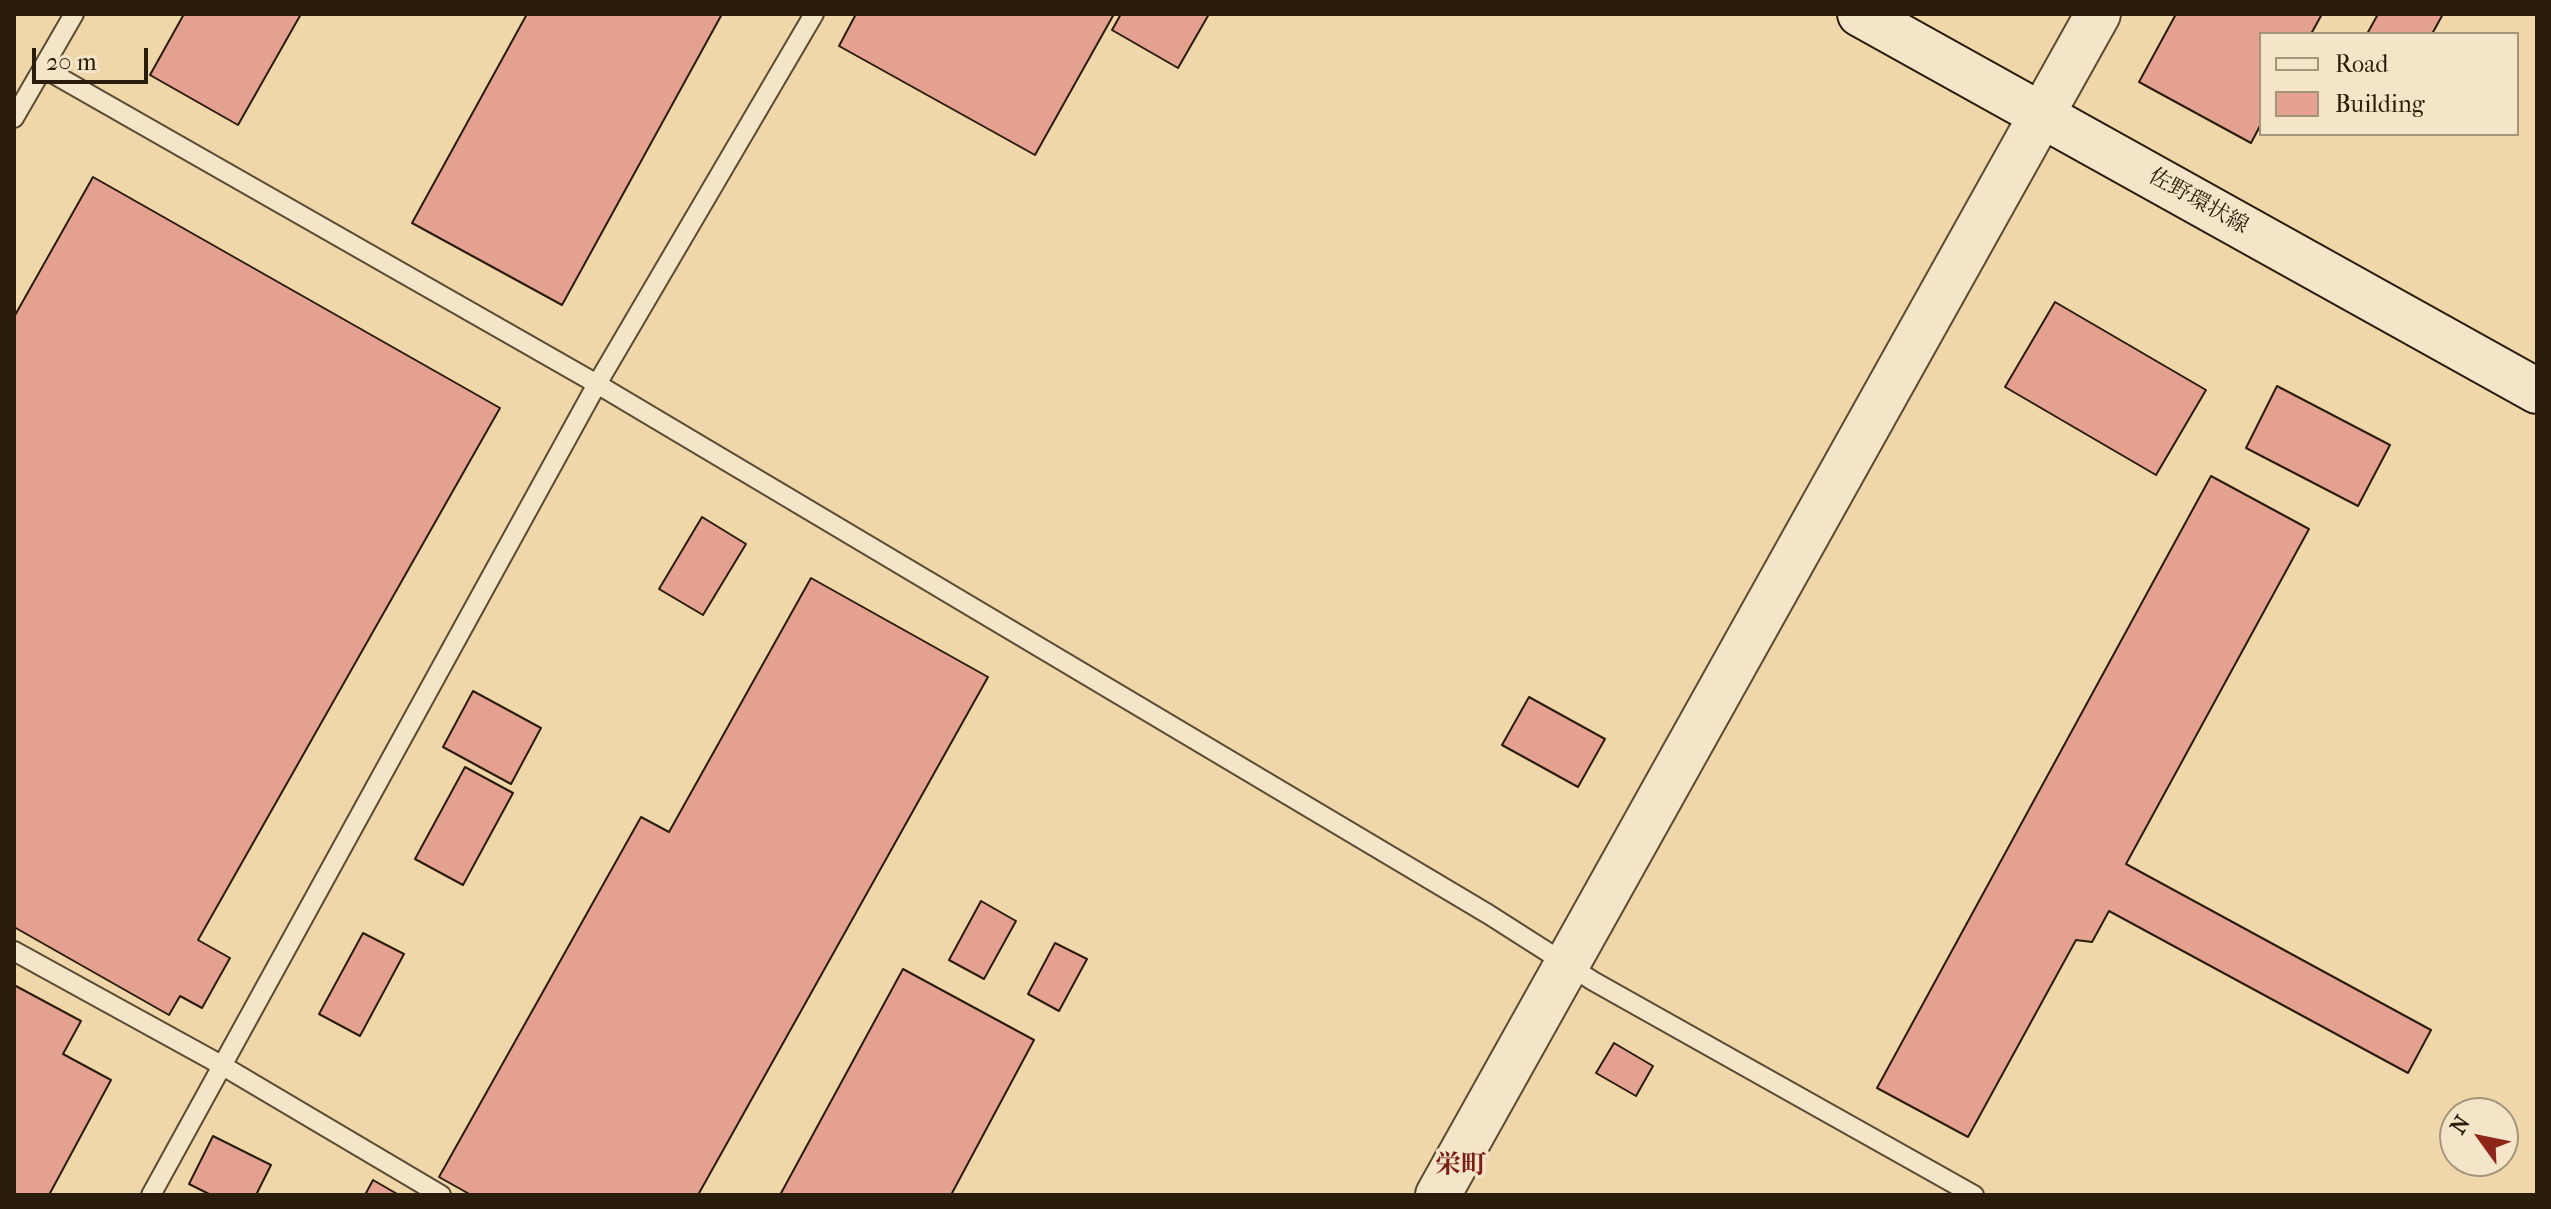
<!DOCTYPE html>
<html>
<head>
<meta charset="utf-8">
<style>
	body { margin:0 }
	#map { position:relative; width:2551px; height:1209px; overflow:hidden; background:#efd7aa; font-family:"IM FELL French Canon",serif }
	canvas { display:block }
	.frame { position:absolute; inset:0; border:16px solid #291c0b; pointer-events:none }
	.legend { position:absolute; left:2259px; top:32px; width:260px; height:104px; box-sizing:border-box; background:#f5e5c8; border:2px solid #a3957c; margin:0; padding:10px 14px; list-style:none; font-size:24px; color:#291c0b }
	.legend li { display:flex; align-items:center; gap:16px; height:40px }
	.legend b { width:40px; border:2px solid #a3957c }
	.north { position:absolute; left:2439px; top:1097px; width:80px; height:80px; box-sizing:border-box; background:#f5e5c8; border:2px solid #a3957c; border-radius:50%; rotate:303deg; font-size:22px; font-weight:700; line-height:32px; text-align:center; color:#291c0b }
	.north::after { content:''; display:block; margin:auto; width:28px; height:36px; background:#8f2418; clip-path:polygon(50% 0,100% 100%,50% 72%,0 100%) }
	.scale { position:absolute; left:32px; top:48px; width:116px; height:36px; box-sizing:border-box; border:4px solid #291c0b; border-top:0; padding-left:10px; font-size:24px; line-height:28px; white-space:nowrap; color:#291c0b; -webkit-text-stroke:6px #f5e5c8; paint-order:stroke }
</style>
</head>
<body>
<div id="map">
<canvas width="2551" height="1209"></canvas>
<div class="frame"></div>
<ul class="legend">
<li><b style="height:10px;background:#f5e5c8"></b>Road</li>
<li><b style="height:22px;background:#e5a190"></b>Building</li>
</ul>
<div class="north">N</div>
<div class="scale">20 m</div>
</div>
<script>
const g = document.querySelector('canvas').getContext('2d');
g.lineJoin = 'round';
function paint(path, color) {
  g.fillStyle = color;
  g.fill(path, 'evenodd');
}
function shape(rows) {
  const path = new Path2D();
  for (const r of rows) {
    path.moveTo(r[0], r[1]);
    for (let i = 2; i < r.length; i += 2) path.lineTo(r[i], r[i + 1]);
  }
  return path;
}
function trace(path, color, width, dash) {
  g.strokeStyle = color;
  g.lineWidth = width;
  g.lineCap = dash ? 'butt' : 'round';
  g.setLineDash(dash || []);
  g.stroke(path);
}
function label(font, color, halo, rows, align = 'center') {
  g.font = font + ' "IM FELL French Canon","Noto Serif JP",serif';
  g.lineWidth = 7;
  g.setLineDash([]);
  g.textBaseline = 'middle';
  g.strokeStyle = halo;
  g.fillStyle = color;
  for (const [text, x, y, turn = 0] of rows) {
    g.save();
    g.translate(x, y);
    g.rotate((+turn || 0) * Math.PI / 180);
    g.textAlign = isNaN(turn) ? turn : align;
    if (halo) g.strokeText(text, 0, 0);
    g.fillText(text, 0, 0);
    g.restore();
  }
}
const building = shape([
	[184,14,301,14,238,125,150,75,184,14],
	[527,14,722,14,562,305,412,223,527,14],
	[856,14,1114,14,1035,155,839,46,856,14],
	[1121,14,1209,14,1178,68,1112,30,1121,14],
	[2176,14,2322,14,2311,34,2261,34,2261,124,2251,143,2139,82,2176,14],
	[2378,14,2443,14,2432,34,2367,34,2378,14],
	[93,177,500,408,198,940,230,958,202,1008,180,996,169,1015,14,927,14,317,93,177],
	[2055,302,2206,390,2156,475,2005,387,2055,302],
	[2277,386,2390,445,2358,506,2246,448,2277,386],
	[2211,476,2309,529,2126,864,2431,1030,2408,1073,2109,911,2092,942,2076,940,1968,1137,1877,1088,2211,476],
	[702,517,746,544,703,615,659,589,702,517],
	[811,578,988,677,698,1195,471,1195,439,1177,641,817,669,832,811,578],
	[473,691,541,728,511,784,443,747,473,691],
	[1529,697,1605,739,1578,787,1502,745,1529,697],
	[465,767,513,793,463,885,415,859,465,767],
	[981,901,1016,921,984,979,949,960,981,901],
	[363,933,404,954,360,1036,319,1014,363,933],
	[1055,943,1087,959,1059,1011,1028,994,1055,943],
	[903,969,1034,1040,951,1195,780,1195,903,969],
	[14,985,81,1021,63,1054,111,1080,49,1195,14,1195,14,985],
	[1614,1043,1653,1066,1636,1096,1596,1073,1614,1043],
	[213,1136,271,1165,256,1195,211,1195,189,1184,213,1136],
	[373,1180,399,1195,365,1195,373,1180]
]);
const service = shape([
	[43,68,597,384,1488,914,1593,981,1974,1195],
	[14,118,74,14],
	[14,951,223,1066,441,1195],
	[151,1195,597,384,814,14]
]);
const tertiary = shape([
	[1438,1195,2098,14]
]);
const secondary = shape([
	[1860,14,2537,391]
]);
const streetNames = [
	["佐野環状線",2198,202,29]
];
const quarterNames = [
	["栄町",1461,1167]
];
paint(building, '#e5a190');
trace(building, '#291c0b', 2);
trace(service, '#5a4b33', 22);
trace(tertiary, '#5a4b33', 48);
trace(secondary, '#291c0b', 48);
trace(service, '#f5e5c8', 18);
trace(tertiary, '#f5e5c8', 44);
trace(secondary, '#f5e5c8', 44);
label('22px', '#291c0b', '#f5e5c8', streetNames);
label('bold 26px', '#7a1f14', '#f5e5c8', quarterNames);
</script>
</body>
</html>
